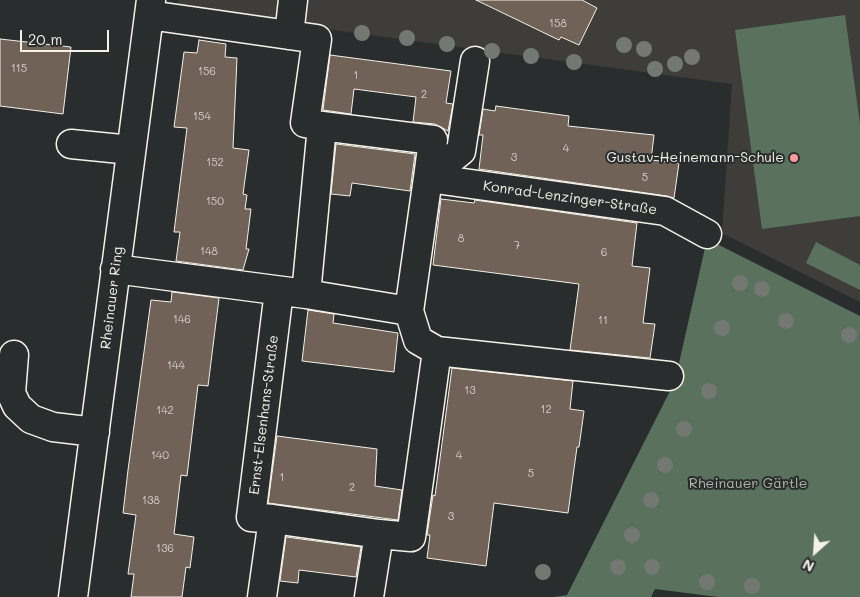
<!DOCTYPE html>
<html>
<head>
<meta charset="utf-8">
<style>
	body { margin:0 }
	#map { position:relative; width:860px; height:597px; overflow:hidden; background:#2a2d2e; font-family:Mali,sans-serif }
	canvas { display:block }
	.north { position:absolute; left:790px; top:527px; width:50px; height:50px; -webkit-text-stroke:4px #2a2d2e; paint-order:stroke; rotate:206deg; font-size:14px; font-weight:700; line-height:20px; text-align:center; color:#f4f1e8 }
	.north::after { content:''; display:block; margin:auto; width:18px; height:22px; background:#f4f1e8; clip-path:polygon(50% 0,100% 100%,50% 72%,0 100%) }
	.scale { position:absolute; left:20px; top:30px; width:89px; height:22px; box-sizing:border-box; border:2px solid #f4f1e8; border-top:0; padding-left:6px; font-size:15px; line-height:18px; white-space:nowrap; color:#f4f1e8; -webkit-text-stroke:4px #2a2d2e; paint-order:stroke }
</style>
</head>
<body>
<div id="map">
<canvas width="860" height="597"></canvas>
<div class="north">N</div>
<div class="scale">20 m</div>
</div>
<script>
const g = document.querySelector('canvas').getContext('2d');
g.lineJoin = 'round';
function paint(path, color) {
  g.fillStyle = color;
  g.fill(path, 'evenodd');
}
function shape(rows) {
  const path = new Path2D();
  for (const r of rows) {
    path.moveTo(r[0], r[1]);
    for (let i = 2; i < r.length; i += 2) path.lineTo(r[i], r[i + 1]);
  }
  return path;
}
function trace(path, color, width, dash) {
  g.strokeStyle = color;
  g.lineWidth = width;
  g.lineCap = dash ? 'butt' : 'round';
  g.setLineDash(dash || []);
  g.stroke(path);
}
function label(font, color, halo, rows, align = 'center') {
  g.font = font + ' Mali,sans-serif';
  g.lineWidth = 4;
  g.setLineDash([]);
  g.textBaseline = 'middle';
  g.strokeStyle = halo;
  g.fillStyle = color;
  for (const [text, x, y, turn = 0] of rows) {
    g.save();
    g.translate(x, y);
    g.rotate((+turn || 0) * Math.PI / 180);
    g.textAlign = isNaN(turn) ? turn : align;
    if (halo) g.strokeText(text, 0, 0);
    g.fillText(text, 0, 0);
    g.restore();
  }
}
const built = shape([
	[179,0,860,0,860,302,722,233,732,84,178,9]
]);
const green = shape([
	[845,15,860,124,860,216,762,229,735,30],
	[707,239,860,316,860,597,718,597,655,589,651,597,554,597,567,595,675,381],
	[816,242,860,265,860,290,806,263]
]);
const building = shape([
	[476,0,582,0,597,8,579,45,561,37,559,40,476,0],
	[0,39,71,47,63,114,0,106,0,39],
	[199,40,226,44,225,57,237,58,233,148,249,150,243,194,247,195,245,209,251,209,246,249,249,249,243,270,176,261,180,232,174,232,187,128,174,127,184,52,197,53,199,40],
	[330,55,451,71,446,103,453,104,448,131,435,124,413,122,416,97,354,89,351,114,323,110,330,55],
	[496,106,569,116,568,126,654,135,651,160,679,163,674,198,667,196,479,169,483,135,479,135,483,109,495,111,496,106],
	[336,144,415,154,410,191,352,183,350,196,331,194,336,144],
	[441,199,474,203,475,200,637,223,632,266,650,268,643,323,655,324,650,358,570,350,579,284,433,265,441,199],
	[172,292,219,298,208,386,198,385,187,476,181,475,174,534,194,537,190,568,186,567,182,597,131,597,134,574,128,574,136,515,123,513,128,470,151,300,171,302,172,292],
	[308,310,334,314,333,323,398,333,394,372,302,361,308,310],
	[452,368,573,381,570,409,584,411,579,447,577,447,568,513,494,503,486,566,427,558,430,535,427,535,433,495,435,496,452,368],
	[277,436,377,449,375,486,402,490,398,520,268,503,277,436],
	[286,537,361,547,356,577,299,570,298,583,280,581,286,537]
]);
const minor = shape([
	[149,15,317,39,305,123,322,126,306,294],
	[289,35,293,0],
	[322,126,433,140,428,178,665,211,707,234],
	[71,144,131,150],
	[115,269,306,294,409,311,418,340,437,351,669,376],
	[409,311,428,178,461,151,475,61],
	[14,355,11,393,17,406,31,419,53,427,95,432],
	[273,519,379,534],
	[73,597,151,0],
	[262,597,273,519,251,517,279,291],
	[369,597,379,534,411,537,437,351]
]);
const trees = [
	[362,33],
	[407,38],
	[447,44],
	[624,45],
	[644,49],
	[492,51],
	[531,56],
	[692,57],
	[574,62],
	[675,64],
	[655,69],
	[740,283],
	[762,289],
	[786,321],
	[722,328],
	[849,335],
	[709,391],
	[684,429],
	[665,465],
	[651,500],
	[632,535],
	[618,567],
	[652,567],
	[543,572],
	[707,582],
	[752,586]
];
const markers = [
	[794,158,5,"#ff9aa2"]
];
const numberNames = [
	["158",558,24],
	["115",19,69],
	["156",207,72],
	["1",356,76],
	["2",424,95],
	["154",202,117],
	["4",566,149],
	["3",514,158],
	["152",215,163],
	["5",645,178],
	["150",215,202],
	["8",461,239],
	["7",517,246],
	["148",209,252],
	["6",604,253],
	["146",182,320],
	["11",603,321],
	["144",176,366],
	["13",470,391],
	["12",546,410],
	["142",165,411],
	["140",160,456],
	["4",459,456],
	["5",531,474],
	["1",282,478],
	["2",352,488],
	["138",151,501],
	["3",451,517],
	["136",165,549]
];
const poiNames = [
	["Gustav-Heinemann-Schule",784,158]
];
const streetNames = [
	["Konrad-Lenzinger-Straße",570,198,8],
	["Rheinauer Ring",112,298,-83],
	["Ernst-Elsenhans-Straße",264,415,-83]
];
const parkNames = [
	["Rheinauer Gärtle",748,484]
];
paint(built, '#3f3d3a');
paint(green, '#5a715d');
paint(building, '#716257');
trace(building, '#f4f1e8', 1);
trace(minor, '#f4f1e8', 31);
trace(minor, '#2a2d2e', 28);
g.fillStyle = '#737972';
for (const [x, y] of trees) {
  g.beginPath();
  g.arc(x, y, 8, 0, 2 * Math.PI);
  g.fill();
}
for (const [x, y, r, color] of markers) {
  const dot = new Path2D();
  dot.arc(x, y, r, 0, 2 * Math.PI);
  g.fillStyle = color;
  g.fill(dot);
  trace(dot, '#2a2d2e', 2);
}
label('11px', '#d3cdc4', null, numberNames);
label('14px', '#f4f1e8', '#2a2d2e', poiNames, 'right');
label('14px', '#f4f1e8', '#2a2d2e', streetNames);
label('14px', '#afb7a9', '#2a2d2e', parkNames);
</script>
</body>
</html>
